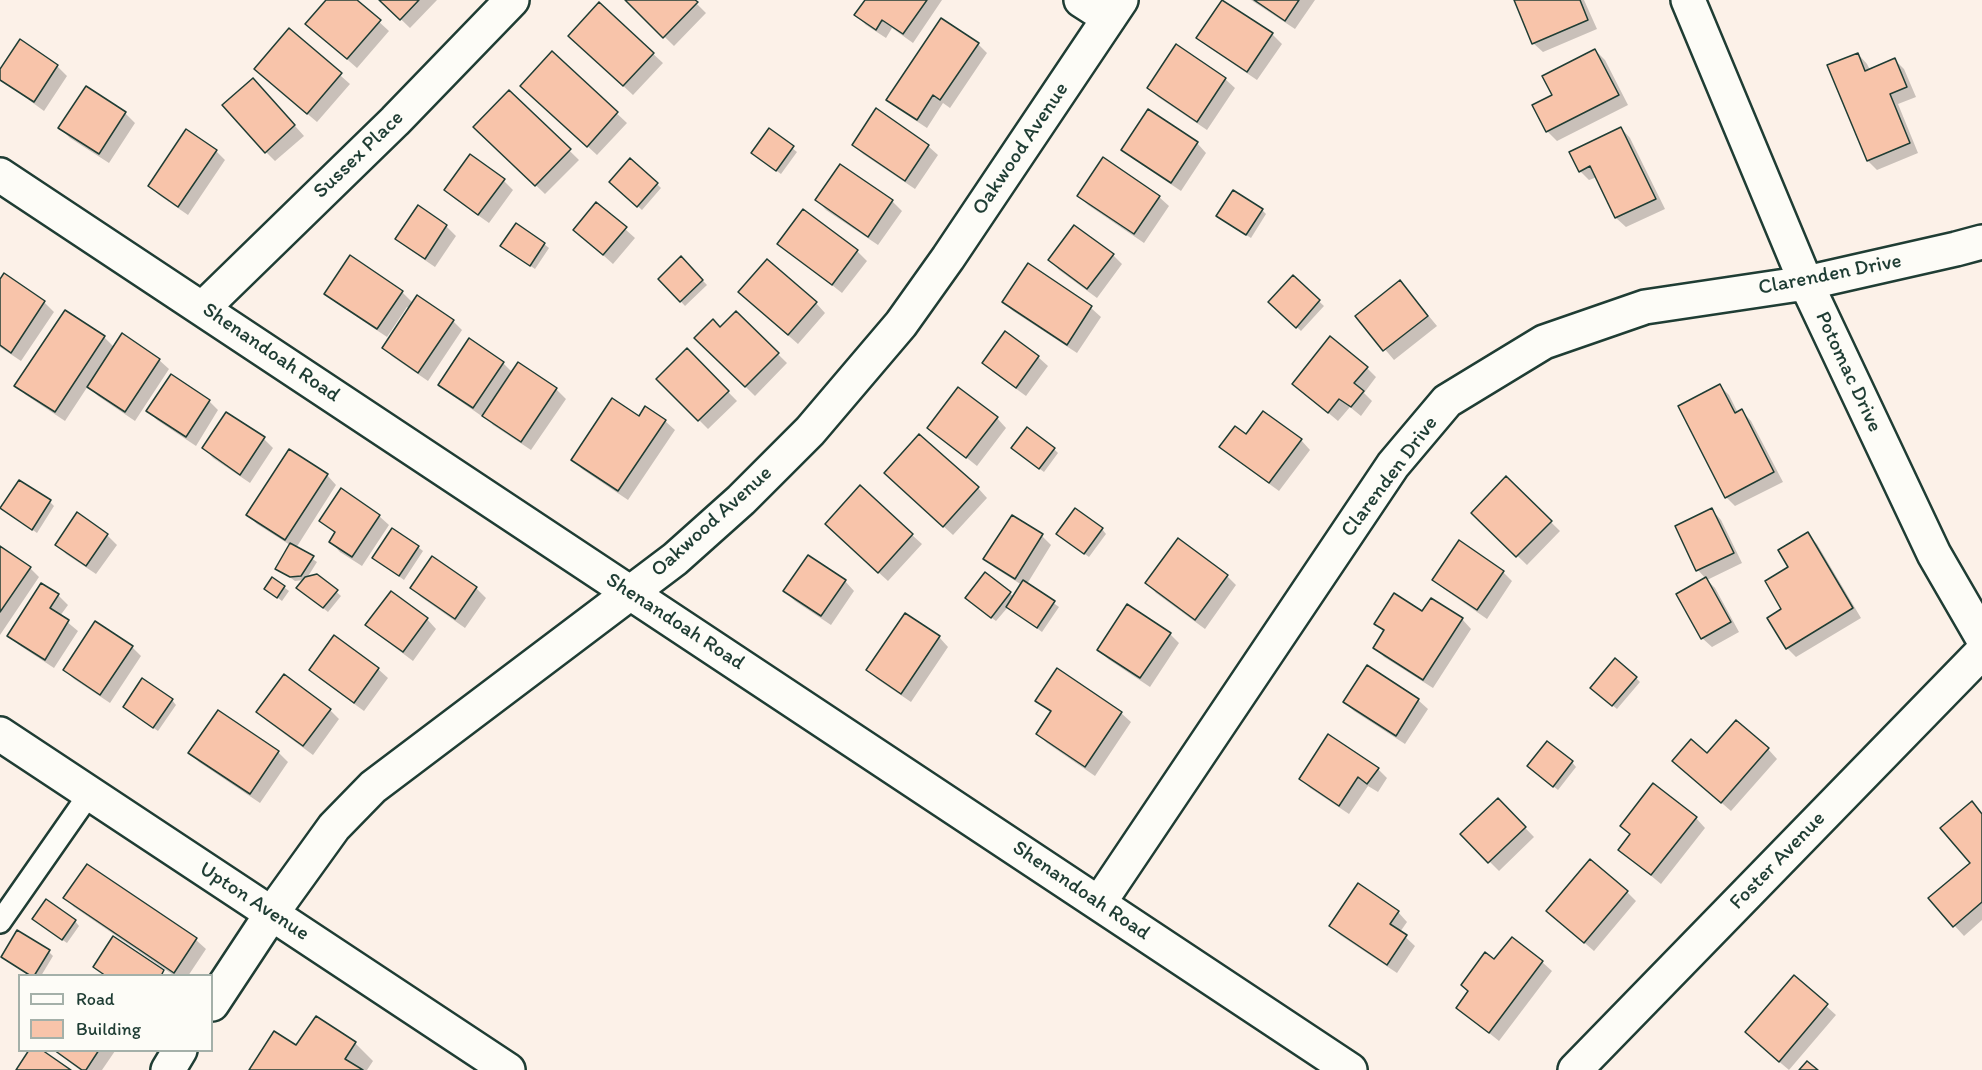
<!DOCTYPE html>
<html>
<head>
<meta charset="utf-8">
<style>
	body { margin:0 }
	#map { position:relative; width:1982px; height:1070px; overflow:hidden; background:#fcf1e8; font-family:Itim,sans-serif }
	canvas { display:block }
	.legend { position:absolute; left:18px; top:974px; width:195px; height:78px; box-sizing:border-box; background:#fdfcf7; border:2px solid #a4b0a9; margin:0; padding:8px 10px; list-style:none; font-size:18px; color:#1f3d34 }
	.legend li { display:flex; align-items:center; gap:12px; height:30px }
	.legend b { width:30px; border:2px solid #a4b0a9 }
</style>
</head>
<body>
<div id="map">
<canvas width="1982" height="1070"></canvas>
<ul class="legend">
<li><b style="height:8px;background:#fdfcf7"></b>Road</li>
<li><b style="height:16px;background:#f8c4aa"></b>Building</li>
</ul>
</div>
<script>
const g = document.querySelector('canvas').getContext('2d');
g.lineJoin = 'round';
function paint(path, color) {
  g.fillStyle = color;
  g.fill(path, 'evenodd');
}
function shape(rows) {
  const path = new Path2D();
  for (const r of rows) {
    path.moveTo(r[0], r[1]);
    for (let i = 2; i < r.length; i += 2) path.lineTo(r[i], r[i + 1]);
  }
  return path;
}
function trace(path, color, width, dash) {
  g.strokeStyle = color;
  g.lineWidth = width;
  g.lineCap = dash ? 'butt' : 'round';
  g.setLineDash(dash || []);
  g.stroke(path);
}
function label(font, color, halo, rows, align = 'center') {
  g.font = font + ' Itim,sans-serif';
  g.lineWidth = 4.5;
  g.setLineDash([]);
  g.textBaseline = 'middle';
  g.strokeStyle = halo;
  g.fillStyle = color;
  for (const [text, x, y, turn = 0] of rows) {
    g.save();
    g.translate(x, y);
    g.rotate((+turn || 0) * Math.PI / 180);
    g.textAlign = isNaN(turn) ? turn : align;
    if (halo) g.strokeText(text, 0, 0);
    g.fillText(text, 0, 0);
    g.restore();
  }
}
const shadow = shape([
	[328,0,355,0,389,31,357,68,317,33],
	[381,0,437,0,410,28],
	[627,0,693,0,706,13,674,46],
	[866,0,942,0,913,43,892,28,886,38,866,25,856,15],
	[1251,0,1315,0,1295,29],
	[1516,0,1584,0,1597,29,1543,52,1533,43],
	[1223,1,1272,34,1282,44,1257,80,1208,47,1198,38],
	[599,4,663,63,633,95,579,45],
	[289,30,350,84,317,122,265,78],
	[20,42,57,66,67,76,44,111,0,79,0,72],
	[978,44,987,53,950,108,943,103,927,128,898,109,888,99],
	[1595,50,1605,60,1628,105,1557,141,1547,131,1534,105,1554,96],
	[552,53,627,123,597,155,532,95],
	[1858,54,1867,64,1870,70,1895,60,1904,69,1916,97,1898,104,1918,153,1877,170,1868,161],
	[1225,79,1235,88,1207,130,1158,97,1149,88],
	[86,88,125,113,135,123,109,163,70,138,60,128],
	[262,89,304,136,275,161,266,152],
	[509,92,579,160,545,194,475,127],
	[1621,128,1630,138,1665,209,1626,227,1616,218,1597,177,1589,180,1580,171],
	[769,130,797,152,781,174,757,157],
	[1197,143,1206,153,1181,191,1133,159,1123,150],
	[853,145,928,146,938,155,915,189,863,154],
	[216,151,225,160,188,215,159,195,150,186],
	[840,166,892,201,902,211,878,245,826,210,817,200],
	[504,181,513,190,489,223,455,199,446,189],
	[611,182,657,184,661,188,642,210],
	[1079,196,1159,197,1169,206,1144,243,1088,205],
	[597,204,635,238,613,264,575,230],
	[418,207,446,226,456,236,435,267,407,248,397,238],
	[1262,210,1266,214,1251,238,1222,220],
	[804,211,857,251,867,261,842,293,779,243],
	[544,244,549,248,535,269,507,250],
	[1113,255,1122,264,1097,298,1059,270,1050,260],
	[681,258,707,285,685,306,660,279],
	[1028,265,1091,308,1101,317,1077,353,1013,311,1004,302],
	[5,275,44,302,54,312,21,361,0,347,0,282],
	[1293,277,1324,306,1301,331,1270,302],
	[402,292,413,303,453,321,462,330,428,381,393,357,383,348,410,309,407,307,387,337,336,303,326,294],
	[1409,292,1437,326,1394,360,1357,316],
	[750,302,816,303,825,313,798,344],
	[736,313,787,363,755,396,696,338,720,329],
	[1006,333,1038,357,1048,366,1026,396,993,372,984,363],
	[104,337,115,348,159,360,169,369,135,421,98,396,88,386,65,421,26,395,16,386],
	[687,350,737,401,708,429,658,379],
	[503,363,513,373,519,364,556,389,566,399,531,450,493,425,484,415,483,417,450,394,440,385],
	[1367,368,1376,377,1364,393,1372,401,1361,416,1350,407,1338,421,1294,384],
	[1720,386,1729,395,1738,413,1742,411,1751,421,1783,482,1735,506,1726,497],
	[209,401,218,410,196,446,157,420,148,411],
	[639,418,665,421,675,430,628,500,582,469,573,459],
	[997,418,1006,428,977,466,929,428],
	[1247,436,1301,440,1310,450,1279,491,1231,456,1221,447],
	[264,439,273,448,250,483,213,458,204,448],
	[1054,449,1058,453,1044,472,1017,452],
	[327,475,336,485,296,548,317,562,307,578,317,575,341,596,328,612,303,592,304,580,295,581,277,568,290,545,257,524,248,515],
	[1506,478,1560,531,1527,565,1473,513],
	[895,482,978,488,987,498,953,535],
	[860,488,922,544,888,581,836,534],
	[50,502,54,506,37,533,2,508],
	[1712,510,1721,520,1742,563,1707,580,1715,588,1739,632,1712,647,1702,638,1706,579,1698,570,1677,527],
	[77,514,107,535,117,545,96,574,66,554,57,544],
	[379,516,389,525,362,566,340,552,331,542,336,534,320,521],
	[1102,529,1106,534,1089,557,1062,538],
	[1807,534,1817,544,1861,618,1796,657,1787,648,1784,610,1790,568],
	[1042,536,1051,545,1027,584,1059,607,1042,632,1008,607,996,621,971,602,985,574,1014,597,1022,585,995,568,985,559],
	[418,547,423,551,404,580,374,558],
	[0,548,30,568,39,577,0,635],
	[432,559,476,588,486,598,465,628,421,597,412,588],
	[1503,572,1512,581,1487,619,1444,589,1434,580],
	[1227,576,1236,585,1205,629,1156,593,1147,583],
	[273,579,289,591,282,601,266,589],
	[845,581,854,591,831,625,795,601,785,591],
	[42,585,58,595,68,605,60,616,78,631,54,668,19,645,9,636],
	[391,593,427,619,436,629,413,661,377,634,367,625],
	[1423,613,1462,619,1471,629,1433,688,1384,657,1375,647,1384,632,1376,624],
	[1170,634,1179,643,1150,687,1108,659,1099,650],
	[335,637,378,669,388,678,364,711,320,679,311,669],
	[939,637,948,647,911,702,877,679,868,670],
	[132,647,141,656,110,703,74,679,65,670],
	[1636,678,1640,682,1617,709,1596,692],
	[172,700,176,705,158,731,129,711],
	[1418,700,1428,709,1405,744,1354,711,1345,702],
	[1037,701,1121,713,1131,722,1095,776,1047,743,1038,734,1051,713],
	[330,710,339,719,313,755,267,721,258,711],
	[218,712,278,752,288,762,260,803,199,762,190,753],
	[1768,749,1777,759,1731,811,1684,770,1707,755],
	[1572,762,1576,767,1558,790,1533,770],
	[1378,769,1387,778,1378,792,1368,786,1349,814,1310,788,1301,779],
	[1498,800,1534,837,1499,871,1462,834],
	[1982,814,1982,920,1964,936,1930,899,1972,863],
	[1696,818,1705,828,1661,884,1620,850,1631,835,1622,826],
	[87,866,196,940,206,949,188,976,175,976,74,907,65,898],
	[1627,892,1636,901,1594,951,1558,920],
	[1398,912,1407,922,1400,932,1415,946,1397,973,1340,935,1331,926],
	[75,921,79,926,67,943,38,923],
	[49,952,53,956,41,976,31,976],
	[1542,962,1552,971,1499,1041,1458,1008],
	[1794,977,1836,1015,1789,1070,1756,1042],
	[355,1043,373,1061,367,1070,250,1070,297,1047],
	[53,1050,115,1051,102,1070,80,1070]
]);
const building = shape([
	[326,0,357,0,381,20,347,59,305,24,326,0],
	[379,0,419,0,400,20,379,0],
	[625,0,695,0,698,2,663,38,625,0],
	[865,0,927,0,903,34,882,20,876,30,854,15,865,0],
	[1222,0,1273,33,1247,72,1196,38,1222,0],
	[1254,0,1299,0,1285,21,1254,0],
	[1514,0,1580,0,1588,20,1532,44,1514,0],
	[599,2,654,53,623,86,568,36,599,2],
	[941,18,979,43,940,100,933,95,917,120,886,100,941,18],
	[289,28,342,73,307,114,254,69,289,28],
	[20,39,58,65,34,102,0,80,0,69,20,39],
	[1176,44,1226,78,1197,122,1147,88,1176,44],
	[1595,49,1619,95,1546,132,1532,105,1552,95,1542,76,1595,49],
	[552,51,618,112,587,147,520,86,552,51],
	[1858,53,1865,71,1895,58,1907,87,1890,94,1910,143,1867,161,1827,65,1858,53],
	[253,78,295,125,265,153,222,105,253,78],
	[86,86,126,112,99,154,58,128,86,86],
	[509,90,571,149,535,186,473,127,509,90],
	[876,108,929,145,905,181,852,145,876,108],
	[1148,109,1198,142,1171,183,1121,150,1148,109],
	[1621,127,1656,199,1615,218,1590,166,1579,172,1569,152,1621,127],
	[769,128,794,146,776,171,751,153,769,128],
	[186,129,217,150,178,207,148,186,186,129],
	[470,154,505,179,478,215,444,190,470,154],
	[1103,157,1160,196,1134,234,1077,196,1103,157],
	[630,158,658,183,637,207,609,182,630,158],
	[840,164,893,200,868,237,815,200,840,164],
	[1233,190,1263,209,1246,235,1216,216,1233,190],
	[596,202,627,227,603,255,573,230,596,202],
	[418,205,447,225,425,259,395,239,418,205],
	[803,209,858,250,832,285,777,244,803,209],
	[516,223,545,243,530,266,500,246,516,223],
	[1074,225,1114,254,1087,289,1048,260,1074,225],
	[350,255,403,291,377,329,324,294,350,255],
	[681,256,703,280,680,302,658,279,681,256],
	[767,259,817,302,788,335,738,292,767,259],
	[1028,263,1092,306,1067,345,1002,302,1028,263],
	[4,273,45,301,11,353,0,345,0,279,4,273],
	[1293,275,1320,300,1296,328,1268,302,1293,275],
	[1400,280,1428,316,1383,351,1355,316,1400,280],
	[417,295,454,320,418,373,382,348,417,295],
	[65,310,105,336,55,412,14,386,65,310],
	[736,311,779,353,745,387,694,338,713,319,720,327,736,311],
	[1005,331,1039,356,1016,388,982,363,1005,331],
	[122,333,160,359,125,412,87,387,122,333],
	[1330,336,1368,367,1354,383,1364,391,1351,407,1339,399,1328,413,1292,384,1330,336],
	[469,338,504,362,473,408,438,385,469,338],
	[687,348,729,391,698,421,656,379,687,348],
	[518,362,557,388,521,442,482,416,518,362],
	[171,374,210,400,186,437,146,411,171,374],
	[1720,384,1735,413,1742,409,1774,472,1725,498,1678,406,1720,384],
	[958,387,998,417,966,458,927,428,958,387],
	[612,398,639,416,645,406,666,420,618,491,571,460,612,398],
	[1263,411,1302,439,1269,483,1219,447,1235,426,1246,434,1263,411],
	[226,412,265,437,240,475,202,448,226,412],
	[1027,427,1055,448,1039,469,1011,448,1027,427],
	[919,434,979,487,943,527,884,473,919,434],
	[289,449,328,474,285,540,246,515,289,449],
	[1506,476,1552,521,1516,557,1471,513,1506,476],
	[19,480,51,500,32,530,0,508,19,480],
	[860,485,913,534,878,573,825,524,860,485],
	[341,488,380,515,352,557,329,542,335,532,319,521,341,488],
	[1075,508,1103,528,1084,554,1056,534,1075,508],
	[1712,508,1734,553,1696,571,1675,526,1712,508],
	[77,512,108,534,86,566,55,545,77,512],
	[1012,515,1043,534,1015,579,983,559,1012,515],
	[392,528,419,546,399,576,372,558,392,528],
	[1808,532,1853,608,1786,649,1767,618,1781,609,1765,581,1788,567,1778,550,1808,532],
	[1178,538,1228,575,1195,620,1145,583,1178,538],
	[1459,540,1504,571,1477,610,1432,580,1459,540],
	[290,543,314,556,301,576,290,577,275,569,290,543],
	[0,546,31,567,0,612,0,546],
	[808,555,846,580,821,616,783,591,808,555],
	[432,556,477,587,455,619,410,588,432,556],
	[985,572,1011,592,991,618,965,598,985,572],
	[317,574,338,590,323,608,296,588,305,577,317,574],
	[272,577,285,586,277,598,264,589,272,577],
	[1706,577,1731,622,1701,639,1676,594,1706,577],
	[1023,580,1055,601,1037,628,1006,607,1023,580],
	[41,583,59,594,50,608,69,620,45,660,7,636,41,583],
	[391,591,428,618,403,652,365,625,391,591],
	[1394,593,1422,611,1431,598,1463,618,1423,680,1373,648,1384,630,1374,624,1394,593],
	[1127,604,1171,633,1140,678,1097,650,1127,604],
	[905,613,940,636,901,694,866,670,905,613],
	[95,621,133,646,100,695,63,670,95,621],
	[334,635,379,668,354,703,309,670,334,635],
	[1615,658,1637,677,1612,706,1590,688,1615,658],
	[1367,665,1419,699,1396,736,1343,702,1367,665],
	[1057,668,1122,712,1085,767,1036,734,1051,711,1035,701,1057,668],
	[284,674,331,709,303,746,256,712,284,674],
	[142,678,173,699,153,728,123,707,142,678],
	[218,710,279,751,250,794,188,753,218,710],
	[1736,720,1769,748,1721,803,1672,761,1691,739,1707,753,1736,720],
	[1328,734,1379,768,1367,784,1358,777,1339,806,1299,779,1328,734],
	[1547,741,1573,761,1553,787,1527,766,1547,741],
	[1653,783,1697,817,1651,875,1618,850,1630,834,1620,826,1653,783],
	[1498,798,1526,827,1488,863,1460,834,1498,798],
	[1972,801,1982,814,1982,902,1953,927,1928,898,1970,863,1940,828,1972,801],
	[1590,859,1628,891,1584,943,1546,911,1590,859],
	[87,864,197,938,174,973,63,898,87,864],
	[1358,883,1399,911,1390,924,1407,935,1387,965,1329,926,1358,883],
	[46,899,76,920,62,940,32,919,46,899],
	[17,930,50,950,34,976,31,976,1,957,17,930],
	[113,936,164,970,161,976,106,976,93,967,113,936],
	[1512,937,1543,961,1489,1033,1456,1008,1468,991,1461,985,1485,952,1494,959,1512,937],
	[1794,975,1828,1004,1779,1062,1745,1032,1794,975],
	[316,1016,356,1042,345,1059,363,1070,249,1070,274,1031,296,1045,316,1016],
	[29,1050,42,1050,71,1070,16,1070,29,1050],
	[54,1050,99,1050,86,1070,82,1070,54,1050],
	[1807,1061,1818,1070,1799,1070,1807,1061]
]);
const lane = shape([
	[0,922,90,793]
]);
const street = shape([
	[1081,0,1109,18],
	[1688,0,1806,283,1934,554,1982,637],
	[0,175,1350,1070],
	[203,308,395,121,512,0],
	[1099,903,1393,465,1447,401,1544,342,1645,307,1806,283,1956,249,1982,242],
	[212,1004,272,913,334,827,373,787,675,559,741,500,810,431,901,324,948,258,1121,0],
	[168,1070,180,1050],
	[1575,1070,1982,652]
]);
const secondary = shape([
	[0,734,508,1070]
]);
const streetNames = [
	["Oakwood Avenue",1021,149,-56],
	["Sussex Place",359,155,-44],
	["Clarenden Drive",1830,275,-11],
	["Shenandoah Road",271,353,34],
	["Potomac Drive",1848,372,65],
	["Clarenden Drive",1390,477,-53],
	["Oakwood Avenue",712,522,-42],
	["Shenandoah Road",675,622,33],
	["Foster Avenue",1778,861,-46],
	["Shenandoah Road",1081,891,34],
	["Upton Avenue",254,902,33]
];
paint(shadow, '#0003');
paint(building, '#f8c4aa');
trace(building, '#1f3d34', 1.5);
trace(lane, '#1f3d34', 26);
trace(street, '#1f3d34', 38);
trace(secondary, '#1f3d34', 38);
trace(lane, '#fdfcf7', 21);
trace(street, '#fdfcf7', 33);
trace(secondary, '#fdfcf7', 33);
label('21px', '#1f3d34', '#fdfcf7', streetNames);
</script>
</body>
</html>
